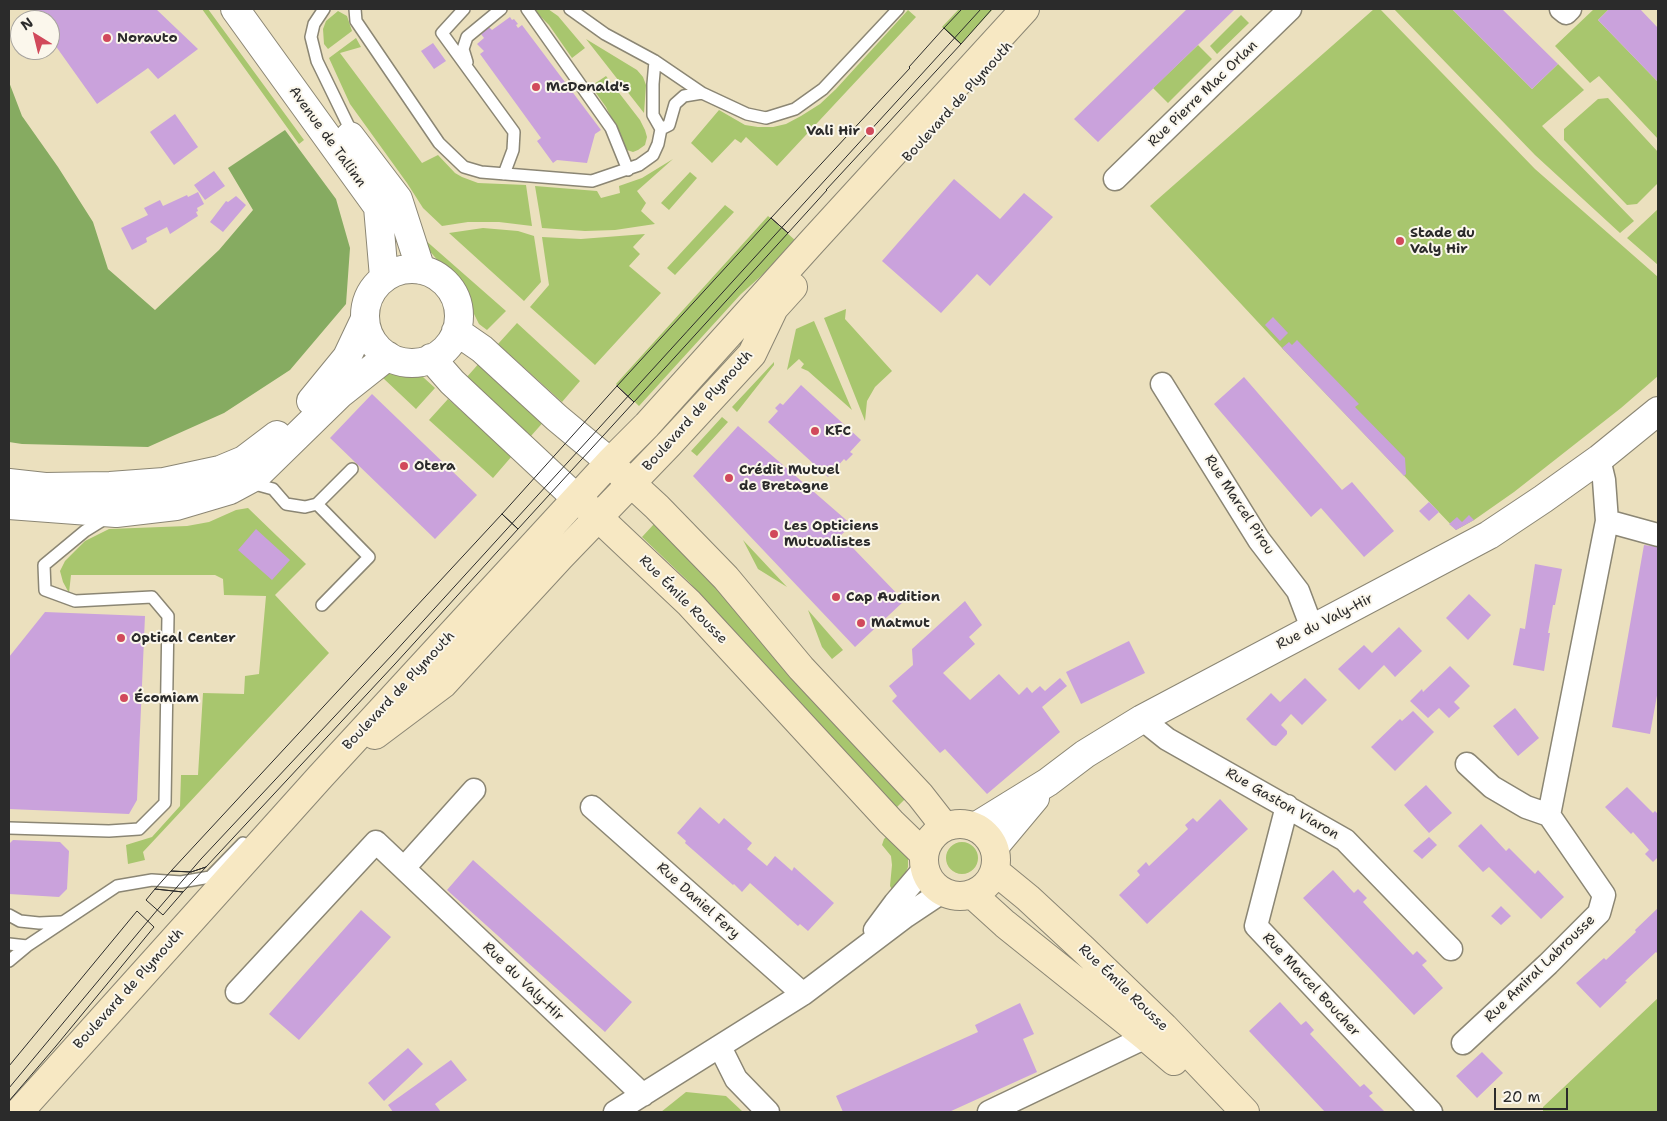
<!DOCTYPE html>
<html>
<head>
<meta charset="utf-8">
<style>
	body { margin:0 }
	#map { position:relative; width:1667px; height:1121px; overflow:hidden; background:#ebe0be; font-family:"Shantell Sans",sans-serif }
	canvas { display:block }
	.frame { position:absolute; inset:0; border:10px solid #2b2b2b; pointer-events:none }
	.north { position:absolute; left:10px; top:10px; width:50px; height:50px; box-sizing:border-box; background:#fbf7ec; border:1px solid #a8a59f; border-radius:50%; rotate:324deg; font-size:14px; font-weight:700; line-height:20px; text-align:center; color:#2b2b2b }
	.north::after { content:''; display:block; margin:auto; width:18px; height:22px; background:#d1495b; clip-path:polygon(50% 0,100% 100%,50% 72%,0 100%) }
	.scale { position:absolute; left:1494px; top:1088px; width:74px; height:22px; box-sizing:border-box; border:2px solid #2b2b2b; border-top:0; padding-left:6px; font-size:15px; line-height:18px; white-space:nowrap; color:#2b2b2b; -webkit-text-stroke:4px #fbf7ec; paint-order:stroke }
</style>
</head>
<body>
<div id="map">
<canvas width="1667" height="1121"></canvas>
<div class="frame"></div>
<div class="north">N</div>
<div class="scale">20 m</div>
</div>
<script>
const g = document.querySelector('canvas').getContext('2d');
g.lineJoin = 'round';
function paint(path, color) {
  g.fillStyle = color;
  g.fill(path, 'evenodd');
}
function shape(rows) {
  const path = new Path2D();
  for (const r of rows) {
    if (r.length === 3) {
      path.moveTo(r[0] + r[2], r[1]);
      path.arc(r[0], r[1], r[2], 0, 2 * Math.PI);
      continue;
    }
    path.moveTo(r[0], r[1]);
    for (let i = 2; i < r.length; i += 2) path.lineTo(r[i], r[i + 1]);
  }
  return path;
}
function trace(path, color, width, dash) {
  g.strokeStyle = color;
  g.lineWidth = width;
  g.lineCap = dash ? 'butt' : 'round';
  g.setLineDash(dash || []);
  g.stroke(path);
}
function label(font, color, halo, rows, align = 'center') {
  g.font = font + ' "Shantell Sans",sans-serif';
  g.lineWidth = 4;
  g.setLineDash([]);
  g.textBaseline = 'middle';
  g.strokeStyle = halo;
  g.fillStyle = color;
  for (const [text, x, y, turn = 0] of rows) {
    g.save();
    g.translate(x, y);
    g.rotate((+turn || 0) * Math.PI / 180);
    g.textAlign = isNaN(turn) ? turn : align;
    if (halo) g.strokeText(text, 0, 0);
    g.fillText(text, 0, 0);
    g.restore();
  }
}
const green = shape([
	[202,9,208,9,304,140,299,144],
	[533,9,548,9,558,16,585,48,572,58,549,25],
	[959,9,993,9,961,44,942,27],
	[1374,9,1380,9,1535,169,1658,277,1658,376,1621,408,1514,492,1474,520,1456,530,1282,348,1150,206],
	[1394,9,1452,9,1532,89,1558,64,1584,90,1542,126,1634,221,1620,233,1535,155],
	[1594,9,1609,9,1598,20,1658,82,1658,139,1599,76,1590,83,1555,46],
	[908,10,916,17,777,166,746,137,741,143,735,139,712,163,691,143,719,110,745,125,758,127,773,127,786,124,801,116,820,104,836,89],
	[338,11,347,16,352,31,328,49,324,44,323,29,326,21],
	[1241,15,1249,23,1217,54,1210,46],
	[356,38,361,47,340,53,422,163,438,155,455,173,462,177,478,183,526,185,532,226,499,222,468,222,442,226,423,208,407,183,350,104,329,58],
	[586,39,637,70,643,77,646,85,644,113],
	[1198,45,1212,59,1168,103,1153,88],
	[606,76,640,120,645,130,647,137,645,145,638,150,633,152,627,150,606,107,591,86],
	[1608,98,1658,152,1658,183,1637,204,1627,205,1564,140,1564,129,1598,99],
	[673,159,637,191,646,203,641,211,655,224,615,230,585,231,542,228,535,186,597,191,601,198,620,193,619,186,642,178],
	[690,172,697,178,669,210,661,203],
	[725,205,734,212,675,275,667,268],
	[1658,209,1658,265,1627,238],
	[768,216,796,241,779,260,741,294,639,406,616,384],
	[483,228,518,231,534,236,541,282,524,301,449,233],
	[645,234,633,247,640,254,629,266,661,293,595,365,530,307,549,285,542,237,581,239],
	[424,239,506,311,487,330,479,324,474,314,467,293,461,283,454,273,440,263,427,248],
	[846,309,845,319,892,371,875,387,867,401,865,421,824,318],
	[814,321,852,410,808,371,801,368,804,364,799,359,787,370,796,329],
	[517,323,580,381,562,402,498,344],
	[481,361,546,419,531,436,466,378],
	[774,362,774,365,737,412,732,407],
	[396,371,423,377,435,388,416,409,383,378,387,373],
	[448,399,512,456,493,478,429,420],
	[722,417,728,422,697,456,691,451],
	[248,508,306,564,275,595,329,653,143,852,145,860,128,864,126,845,152,837,180,806,181,775,198,775,203,693,244,694,245,676,259,674,266,596,224,595,223,579,215,575,71,575,69,593,63,582,60,571,65,561,85,541,109,529,187,526,209,522,236,510],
	[654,524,672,538,908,796,896,808,734,634,689,582,642,537],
	[743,540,787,587,758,569],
	[808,610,843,650,832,659,822,647],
	[889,834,903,848,908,858,908,867,902,881,893,891,890,886,892,865,891,856,882,845,884,839],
	[962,858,16],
	[1658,998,1658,1112,1543,1112,1543,1107],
	[686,1092,726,1096,743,1112,661,1112]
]);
const forest = shape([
	[9,82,22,116,58,167,93,222,108,269,155,310,219,250,253,210,228,168,285,130,336,199,350,248,346,304,290,370,224,413,148,447,22,444,9,442]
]);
const building = shape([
	[36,9,156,9,198,49,158,79,148,68,97,104,50,38,50,20,37,20,31,12],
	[1187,9,1235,9,1098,142,1074,119],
	[1452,9,1502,9,1558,64,1532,89],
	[1609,9,1640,9,1658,28,1658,82,1598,20],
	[510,17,512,20,514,19,518,24,516,25,518,28,522,25,601,130,595,134,587,163,557,160,553,163,537,141,541,138,480,54,484,51,477,44,484,38,481,34,489,27,492,30],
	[433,43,446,61,434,69,421,51],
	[175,114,198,147,174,165,150,132],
	[214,171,225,186,205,200,194,185],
	[954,179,1000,219,1024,193,1053,217,990,286,977,274,941,313,882,261],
	[198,192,204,204,197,208,198,211,196,212,198,216,170,234,167,227,146,238,147,242,132,250,121,228,148,215,144,208,160,200,163,206,187,195,188,197],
	[236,196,246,205,223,232,210,222,226,201,228,202],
	[1273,317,1288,333,1280,341,1265,325],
	[1297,340,1359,404,1355,407,1405,458,1406,474,1404,476,1282,348,1289,342,1292,345],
	[1244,377,1342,490,1352,482,1394,531,1364,557,1321,508,1311,517,1214,404],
	[801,385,861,440,850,452,853,454,846,461,844,459,828,477,768,422,778,411,775,408,780,403,783,405],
	[372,394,477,495,435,539,330,438],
	[738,426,852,525,840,536,851,548,852,547,904,601,855,647,693,476],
	[1429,502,1439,512,1429,521,1419,511],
	[1469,515,1474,520,1456,530,1449,524,1457,517,1462,522],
	[256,529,290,560,272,580,238,550],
	[1644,545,1658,547,1658,690,1650,734,1612,727],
	[1535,564,1562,569,1555,605,1553,605,1551,617,1548,633,1550,633,1544,671,1513,665,1520,628,1525,629],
	[1469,594,1491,615,1468,640,1446,618],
	[965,601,982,625,969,637,975,644,943,673,970,700,999,674,1019,695,1027,687,1032,693,1040,686,1045,691,1060,678,1067,686,1042,707,1060,732,987,794,945,749,940,753,892,701,897,696,889,686,913,665,912,649],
	[45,612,145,616,137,800,129,814,9,809,9,657],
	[1399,627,1422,651,1395,677,1384,665,1359,690,1338,669,1364,645,1372,653],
	[1129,641,1145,673,1081,704,1066,672],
	[1450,666,1470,686,1454,702,1460,708,1449,718,1439,708,1428,718,1410,701,1422,689,1423,692],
	[1305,678,1327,700,1302,725,1291,714,1281,725,1287,731,1287,734,1276,746,1272,745,1246,719,1271,693,1280,702],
	[1515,708,1539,738,1518,756,1493,726],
	[1413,711,1434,732,1395,771,1371,747,1400,719,1402,721],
	[1426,785,1452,813,1429,833,1404,805],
	[1627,787,1653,813,1655,811,1658,814,1658,857,1653,862,1645,854,1649,850,1633,832,1631,834,1605,807],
	[1220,799,1248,829,1147,924,1119,895,1140,875,1137,871,1146,862,1149,866,1188,829,1185,825,1193,818,1197,822],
	[700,807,719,824,724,818,752,843,747,849,767,866,775,856,792,871,794,867,834,903,808,931,800,924,798,926,750,883,742,892,734,884,733,885,685,843,686,841,677,833],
	[1481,824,1506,851,1509,848,1535,874,1538,870,1564,897,1541,919,1489,867,1483,872,1458,846],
	[1429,837,1437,845,1422,859,1413,851],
	[13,840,60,842,69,851,67,889,59,897,9,894,9,844],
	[473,860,632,1002,605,1032,447,890],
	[1333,870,1354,893,1358,889,1367,898,1363,902,1413,955,1417,951,1427,961,1422,965,1443,988,1414,1015,1303,898],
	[1501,906,1511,916,1501,925,1491,916],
	[1658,908,1658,954,1656,952,1625,981,1627,982,1600,1008,1576,983,1604,958,1606,960,1636,932,1635,930],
	[361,910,391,937,299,1040,269,1014],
	[1280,1002,1301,1025,1306,1021,1314,1030,1310,1034,1360,1087,1364,1084,1373,1093,1369,1096,1385,1112,1325,1112,1249,1031],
	[1020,1003,1034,1034,1023,1039,1037,1072,949,1112,843,1112,836,1096,978,1032,975,1025],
	[408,1048,423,1064,384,1101,368,1083],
	[1482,1052,1503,1073,1477,1098,1456,1076],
	[451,1060,467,1080,435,1104,441,1112,393,1112,388,1105]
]);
const service = shape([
	[324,9,314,24,311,37,317,61,353,135],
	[355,9,356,21,439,143,464,167,481,172,592,181,639,165,653,155,658,144,661,129,653,115,653,84,655,61],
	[464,9,442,33,514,132,513,150,504,174],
	[527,9,611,128,628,170],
	[570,9,605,34,655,61,702,93,747,114,766,118,795,109,823,89,898,9],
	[467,62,463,49,467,37,501,9],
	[661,129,669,125,675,104,684,96,702,93],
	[251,483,273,489,286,504,305,507,317,504,369,557,322,605],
	[317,504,352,469],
	[9,828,109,831,139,829,165,803,168,616,152,597,75,601,45,590,44,565,85,531,106,518],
	[9,915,20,921,39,923,61,922],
	[9,944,27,946],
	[9,961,27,946,117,886,152,880,181,882,210,877,243,843]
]);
const minor = shape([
	[1561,9,1566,13,1570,9],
	[1115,179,1290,9],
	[1162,384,1259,540,1298,591,1312,628],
	[1607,521,1658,535],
	[1142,719,1167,739,1345,840,1451,949],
	[1467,764,1492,787,1526,807,1549,815],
	[1287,806,1256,926,1431,1112],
	[592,807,803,994],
	[1549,815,1607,521,1604,480,1599,459],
	[404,868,474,790],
	[875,930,895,903,924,869],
	[237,992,376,842,643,1095],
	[1463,1043,1548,964,1599,913,1604,895,1549,815],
	[720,1047,736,1079,768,1112],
	[615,1112,803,994,906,916,942,892],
	[989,1112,1146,1037]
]);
const tertiary = shape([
	[235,9,378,207,384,277],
	[350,136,398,199,421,270],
	[412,316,47],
	[456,331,482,349,557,418,610,462],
	[431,358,452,382,577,499],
	[311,401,347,357,365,319],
	[9,483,45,487,110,486,164,482,220,470,244,460,277,435],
	[9,505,116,513,176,506,230,490,256,476,340,394,388,356],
	[975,827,1048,782,1085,754,1142,719,1489,535,1543,499,1599,459,1658,411],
	[994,847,1035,798]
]);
const secondary = shape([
	[618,471,657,507,726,578,801,668,920,795,945,827],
	[584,504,689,603,891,822,924,854],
	[375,735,443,684,561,556,669,444,752,354,774,308,793,287],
	[960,860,36],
	[995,871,1028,898,1083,949,1164,1027,1245,1112],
	[973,895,1005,924,1146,1037,1174,1061],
	[19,1112,320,777,610,462,647,425,810,244,1025,9]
]);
const tram = shape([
	[962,9,944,28,961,44,992,9],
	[944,28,961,44,826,190,827,190,788,233,771,218,910,68,909,67,944,28],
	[771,218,788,233,634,402,617,386,771,218],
	[617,386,634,402,518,529,502,514,617,386],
	[502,514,518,529,395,664,206,867,191,872,171,871,502,514],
	[206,867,183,892,155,889,171,871,191,872,206,867],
	[155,889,183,892,163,915,146,900,155,889],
	[9,1066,137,911,154,927,56,1046,9,1101],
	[9,1088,153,915,201,859,393,654,981,9]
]);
const markers = [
	[107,38,5,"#d1495b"],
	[536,87,5,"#d1495b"],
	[870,131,5,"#d1495b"],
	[1400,241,5,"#d1495b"],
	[815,431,5,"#d1495b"],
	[404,466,5,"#d1495b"],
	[729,478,5,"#d1495b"],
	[774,534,5,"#d1495b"],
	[836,597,5,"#d1495b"],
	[861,623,5,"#d1495b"],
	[121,638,5,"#d1495b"],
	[124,698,5,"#d1495b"]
];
const poiNames = [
	["Norauto",117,38],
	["McDonald's",546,87],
	["Vali Hir",860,131,"right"],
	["Stade du",1410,233],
	["Valy Hir",1410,249],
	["KFC",825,431],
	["Otera",414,466],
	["Crédit Mutuel",739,470],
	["de Bretagne",739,486],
	["Les Opticiens",784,526],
	["Mutualistes",784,542],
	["Cap Audition",846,597],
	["Matmut",871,623],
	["Optical Center",131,638],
	["Écomiam",134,698]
];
const streetNames = [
	["Rue Pierre Mac Orlan",1203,94,-44],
	["Boulevard de Plymouth",958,102,-48],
	["Avenue de Tallinn",327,137,54],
	["Boulevard de Plymouth",698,411,-48],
	["Rue Marcel Pirou",1239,505,57],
	["Rue Émile Rousse",683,600,45],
	["Rue du Valy-Hir",1325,622,-27],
	["Boulevard de Plymouth",399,691,-47],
	["Rue Gaston Viaron",1282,804,30],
	["Rue Daniel Fery",698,901,42],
	["Rue Amiral Labrousse",1540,969,-44],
	["Rue du Valy-Hir",523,982,44],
	["Rue Marcel Boucher",1311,985,47],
	["Rue Émile Rousse",1123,988,44],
	["Boulevard de Plymouth",129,989,-48]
];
paint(green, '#a8c66e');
paint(forest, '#86ab61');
paint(building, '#caa2dc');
trace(service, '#8b8674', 14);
trace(minor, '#8b8674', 25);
trace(tertiary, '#8b8674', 30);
trace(secondary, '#8b8674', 30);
trace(service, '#fff', 11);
trace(minor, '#fff', 22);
trace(tertiary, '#fff', 28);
trace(secondary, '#f7e8c3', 28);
trace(tram, '#2b2b2b', 1);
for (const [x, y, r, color] of markers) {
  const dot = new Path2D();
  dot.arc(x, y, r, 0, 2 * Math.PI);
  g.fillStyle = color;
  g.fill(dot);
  trace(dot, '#fbf7ec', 2);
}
label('bold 14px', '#2b2b2b', '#fbf7ec', poiNames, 'left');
label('14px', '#2b2b2b', '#fbf7ec', streetNames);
</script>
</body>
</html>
